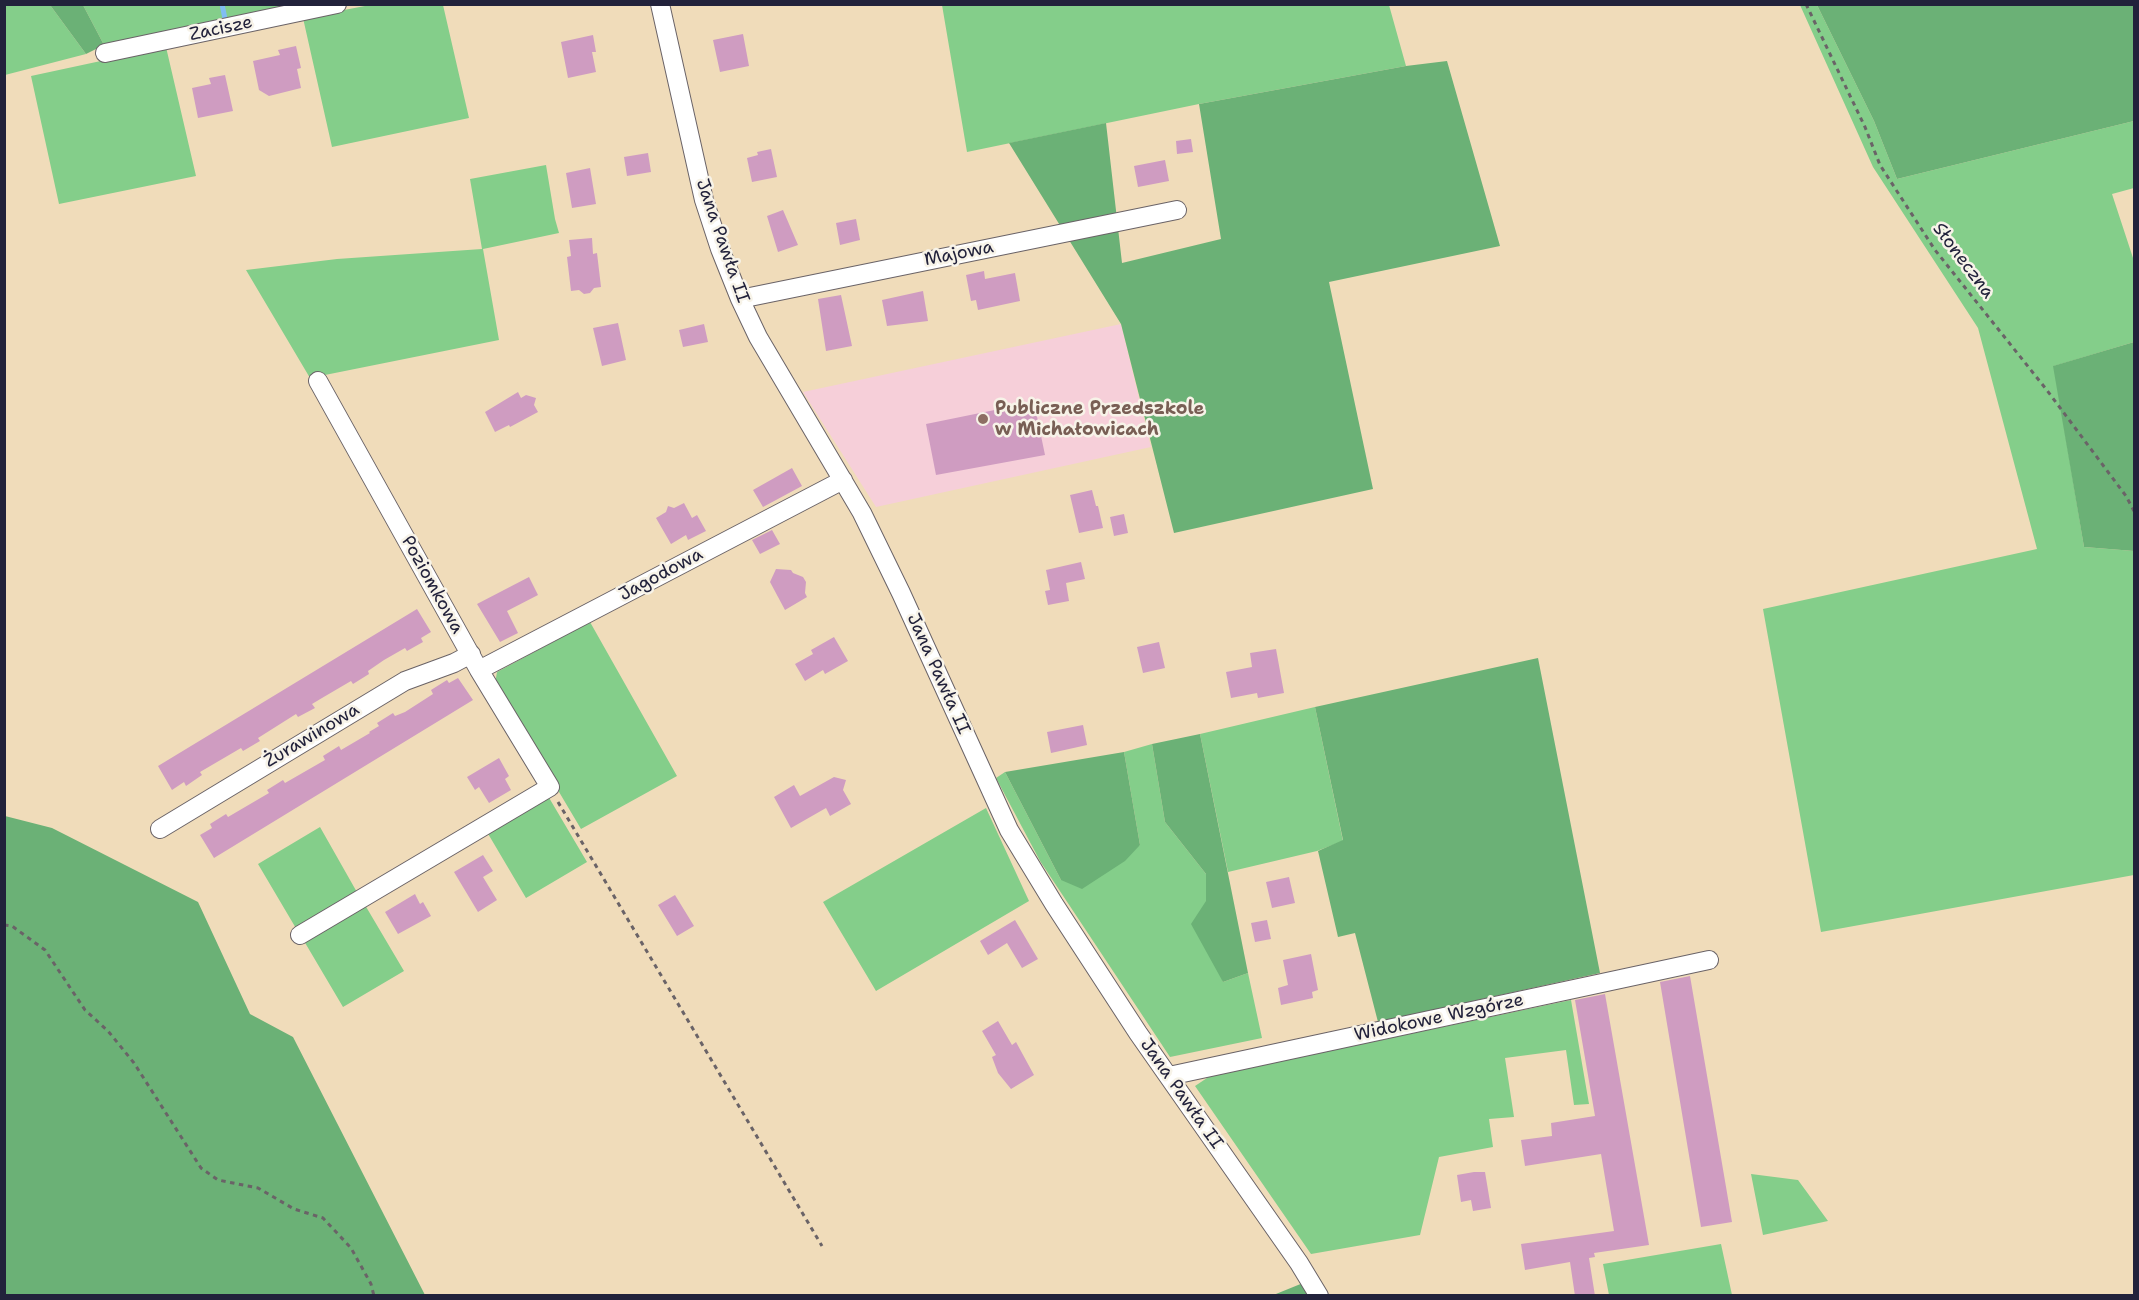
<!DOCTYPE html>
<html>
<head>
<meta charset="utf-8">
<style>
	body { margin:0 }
	#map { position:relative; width:2139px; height:1300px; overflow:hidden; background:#f0dcba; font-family:"Shantell Sans",sans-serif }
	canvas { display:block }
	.frame { position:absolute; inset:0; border:6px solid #22223b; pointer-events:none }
</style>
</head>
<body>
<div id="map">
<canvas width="2139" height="1300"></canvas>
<div class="frame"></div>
</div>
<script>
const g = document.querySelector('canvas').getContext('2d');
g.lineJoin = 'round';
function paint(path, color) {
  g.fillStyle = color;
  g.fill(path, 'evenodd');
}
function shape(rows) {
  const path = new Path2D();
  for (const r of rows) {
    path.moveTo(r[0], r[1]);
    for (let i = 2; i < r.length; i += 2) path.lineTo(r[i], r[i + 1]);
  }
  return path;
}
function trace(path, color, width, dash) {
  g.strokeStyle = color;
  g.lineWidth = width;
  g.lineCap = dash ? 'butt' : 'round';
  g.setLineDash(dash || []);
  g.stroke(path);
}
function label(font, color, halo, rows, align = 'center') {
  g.font = font + ' "Shantell Sans",sans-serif';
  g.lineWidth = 5;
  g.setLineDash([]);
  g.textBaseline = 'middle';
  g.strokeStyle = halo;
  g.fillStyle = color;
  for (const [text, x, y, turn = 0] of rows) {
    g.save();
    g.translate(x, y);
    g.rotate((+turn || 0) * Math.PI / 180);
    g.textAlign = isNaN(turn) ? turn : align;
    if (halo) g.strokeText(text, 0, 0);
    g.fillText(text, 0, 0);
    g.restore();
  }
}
const built = shape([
	[1121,324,1151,447,876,507,803,392]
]);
const green = shape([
	[4,5,50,5,86,54,5,75],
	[83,5,313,5,104,45],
	[370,5,443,5,469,118,332,147,303,18],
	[942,5,1389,5,1406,66,1199,104,967,152],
	[1800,5,1817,5,1874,121,1897,179,2134,121,2134,188,2112,194,2134,261,2134,342,2054,366,2084,547,2134,551,2134,875,1821,932,1763,609,2037,549,1978,328,1873,167],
	[166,47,196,176,59,204,31,76],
	[546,165,555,219,559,233,483,249,499,340,310,378,246,270,337,259,482,249,470,179],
	[590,622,677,776,581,829,495,684,497,672],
	[1315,707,1343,841,1317,851,1228,872,1200,734],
	[1152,744,1165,822,1206,874,1206,901,1223,982,1248,973,1262,1038,1170,1057,1040,861,996,778,1005,772,1061,880,1140,845,1124,752],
	[548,796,587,862,526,898,487,832],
	[986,808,1029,901,876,991,823,902],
	[320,827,358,894,297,930,258,864],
	[365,905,404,971,343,1007,304,941],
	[1571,1000,1589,1104,1574,1105,1566,1050,1505,1058,1514,1117,1489,1119,1493,1147,1439,1157,1420,1235,1311,1254,1195,1086,1210,1076],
	[1751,1174,1798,1180,1828,1221,1763,1235],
	[1721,1244,1732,1295,1609,1295,1603,1264]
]);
const forest = shape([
	[50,5,83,5,104,45,86,54],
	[1817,5,2134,5,2134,121,1897,179,1874,121],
	[1447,61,1500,246,1329,282,1373,489,1174,533,1121,324,1009,143,1106,123,1122,263,1221,239,1199,104,1406,66],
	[2134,342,2134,551,2084,547,2053,366],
	[1538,658,1600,973,1378,1022,1355,933,1338,937,1318,851,1343,840,1315,707],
	[1200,734,1248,973,1223,982,1191,924,1206,901,1206,874,1165,822,1152,744],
	[1124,752,1140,845,1125,861,1082,889,1061,880,1005,772],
	[5,816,52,828,198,902,250,1014,293,1037,425,1295,5,1295],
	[1303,1283,1310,1296,1271,1296]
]);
const stream = shape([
	[222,4,225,19]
]);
const building = shape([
	[743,34,749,66,720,72,713,40],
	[593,35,596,52,592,52,596,72,568,78,561,42],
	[296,46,301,68,297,69,301,88,269,96,259,90,253,61,280,55,278,50],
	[225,75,233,111,198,118,192,88,211,84,209,78],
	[1191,139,1193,152,1177,154,1176,141],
	[771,149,777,177,752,182,747,158,758,155,757,152],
	[648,153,651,172,627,176,624,157],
	[1165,160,1169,181,1138,187,1134,166],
	[590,168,596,204,572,208,566,173],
	[783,210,798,245,778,252,767,216],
	[856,219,860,240,840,245,836,223],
	[592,238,593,254,597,253,601,287,594,288,590,293,584,294,579,290,571,291,567,257,571,256,569,240],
	[984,271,985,279,1015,273,1020,301,978,310,976,300,971,301,966,275],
	[923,291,928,321,887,326,882,300],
	[841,295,852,346,826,351,818,299],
	[618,323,626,360,602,366,593,328],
	[704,324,708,342,683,347,679,330],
	[518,392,521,398,526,395,536,398,534,405,538,412,510,427,509,425,495,432,485,412],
	[1034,402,1045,455,936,475,926,424],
	[792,468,802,486,763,507,753,490],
	[1092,490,1096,506,1098,506,1103,528,1079,533,1070,495],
	[684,503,692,518,697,515,706,531,688,540,686,535,671,544,656,518,666,512,668,506,674,508],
	[1124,514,1128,533,1114,536,1110,517],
	[772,530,780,544,760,554,752,540],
	[1081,562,1085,579,1066,583,1069,601,1048,605,1045,591,1050,590,1046,570],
	[776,569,791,570,793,573,803,577,806,582,805,593,807,597,785,610,770,582],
	[529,577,538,595,507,611,518,633,500,642,477,604],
	[417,609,431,632,421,638,423,642,407,651,405,648,384,660,368,671,369,674,353,684,351,681,322,698,312,704,315,708,298,717,296,714,258,738,260,741,243,751,241,748,200,772,202,775,186,786,184,782,172,790,158,766],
	[834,637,848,661,825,674,823,670,805,681,795,664,813,654,811,650],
	[1159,642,1165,668,1143,673,1137,647],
	[1276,649,1284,693,1258,698,1257,693,1231,698,1226,672,1252,667,1250,653],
	[458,678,473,700,214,858,200,835,212,828,210,824,226,814,228,817,269,793,267,790,283,780,285,783,325,760,323,756,339,746,341,750,370,733,369,732,379,726,377,723,393,713,395,716,405,712,433,694,431,690,447,680,449,683],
	[1083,725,1087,745,1051,753,1047,732],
	[499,758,509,776,505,779,511,790,489,803,479,787,475,790,467,777],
	[834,777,846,780,843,790,851,804,830,816,826,808,791,828,774,797,794,785,800,796],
	[483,855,493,871,483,877,497,900,478,912,454,872],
	[1289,877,1295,903,1272,908,1266,882],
	[415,894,420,904,423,902,431,916,398,934,385,912],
	[675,895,694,926,677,936,658,905],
	[1015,920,1038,959,1022,968,1007,943,988,955,980,941],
	[1267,920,1271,939,1255,942,1251,923],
	[1311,954,1318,990,1312,992,1313,998,1281,1005,1278,988,1288,985,1283,960],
	[1690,976,1732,1222,1701,1227,1660,982],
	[1605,994,1649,1245,1594,1253,1595,1257,1589,1258,1595,1296,1575,1296,1570,1262,1525,1270,1521,1244,1614,1231,1601,1154,1525,1166,1521,1140,1552,1136,1551,1123,1595,1116,1575,1000],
	[998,1021,1012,1045,1016,1042,1034,1075,1011,1089,998,1073,992,1057,996,1055,982,1031],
	[1474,1172,1485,1172,1491,1208,1473,1211,1471,1200,1461,1202,1457,1175]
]);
const path = shape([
	[1806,4,1865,127,1880,165,1935,250,2046,389,2126,496,2134,511],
	[558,802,822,1246],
	[4,925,12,926,45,950,85,1010,108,1031,134,1063,201,1168,218,1180,258,1188,294,1209,323,1218,351,1248,371,1284,374,1296]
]);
const minor = shape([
	[660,4,704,200,720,249,740,299,758,337,862,513,901,593,1009,830,1054,904,1138,1033,1299,1263,1319,1296],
	[105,53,337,4],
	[740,299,1177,210],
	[479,670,843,480],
	[160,829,405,681,454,663,471,654],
	[300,935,550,787,479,670,318,381],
	[1169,1076,1709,960]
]);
const markers = [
	[983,419,6,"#8d6e63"]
];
const streetNames = [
	["Zacisze",221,29,-12],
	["Jana Pawła II",722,241,71],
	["Majowa",959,254,-11],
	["Słoneczna",1963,261,53],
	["Jagodowa",661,575,-28],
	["Poziomkowa",432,585,61],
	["Jana Pawła II",938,674,66],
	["Żurawinowa",312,736,-31],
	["Widokowe Wzgórze",1439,1018,-12],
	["Jana Pawła II",1181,1094,55]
];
const educationNames = [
	["Publiczne Przedszkole",995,409],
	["w Michałowicach",995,430]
];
paint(built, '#f6cfd9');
paint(green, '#84ce8a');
paint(forest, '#6bb176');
trace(stream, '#80bdf3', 5);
paint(building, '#cf9cc1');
trace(minor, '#6a6367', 20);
trace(path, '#6a6367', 3, [4.5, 4.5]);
trace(minor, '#fff', 18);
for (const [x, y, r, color] of markers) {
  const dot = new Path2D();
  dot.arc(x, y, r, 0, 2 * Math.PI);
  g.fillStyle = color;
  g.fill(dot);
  trace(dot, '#f7f3e8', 2);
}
label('18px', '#22223b', '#f7f3e8', streetNames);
label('bold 18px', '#785e54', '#f7f3e8', educationNames, 'left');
</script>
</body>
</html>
